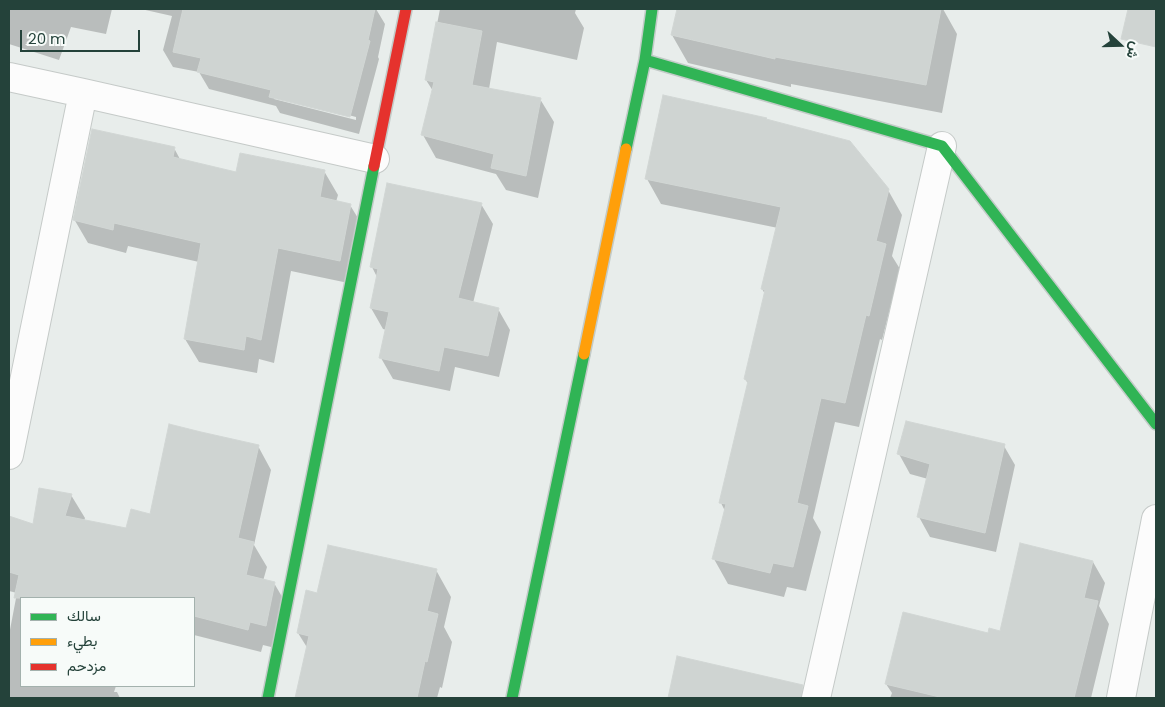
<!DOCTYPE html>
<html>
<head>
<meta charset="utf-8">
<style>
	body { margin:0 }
	#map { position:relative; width:1165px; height:707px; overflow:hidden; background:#e8edeb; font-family:Poppins,Vazirmatn,sans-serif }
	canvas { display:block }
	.frame { position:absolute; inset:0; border:10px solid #24423a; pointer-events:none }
	.legend { position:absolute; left:20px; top:597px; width:175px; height:90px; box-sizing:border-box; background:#f7fbf9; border:1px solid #a3b1ad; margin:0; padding:6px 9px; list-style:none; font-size:15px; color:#24423a }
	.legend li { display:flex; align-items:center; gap:10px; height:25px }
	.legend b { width:25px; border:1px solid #a3b1ad }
	.north { position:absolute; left:1095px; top:20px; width:50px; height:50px; -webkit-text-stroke:4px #f7fbf9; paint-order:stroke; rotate:111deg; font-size:14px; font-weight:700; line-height:20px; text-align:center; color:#24423a }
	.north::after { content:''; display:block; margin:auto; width:18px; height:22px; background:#24423a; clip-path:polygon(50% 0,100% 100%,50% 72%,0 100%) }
	.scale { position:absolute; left:20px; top:30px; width:120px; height:22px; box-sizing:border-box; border:2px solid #24423a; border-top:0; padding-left:6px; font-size:15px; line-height:18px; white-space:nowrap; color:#24423a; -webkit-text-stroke:4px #f7fbf9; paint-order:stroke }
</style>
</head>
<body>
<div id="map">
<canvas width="1165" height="707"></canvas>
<div class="frame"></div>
<ul class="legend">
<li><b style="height:6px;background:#30b455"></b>سالك</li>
<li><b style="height:6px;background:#ff9f0a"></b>بطيء</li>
<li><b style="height:6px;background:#e5322d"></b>مزدحم</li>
</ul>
<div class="north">ش</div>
<div class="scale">20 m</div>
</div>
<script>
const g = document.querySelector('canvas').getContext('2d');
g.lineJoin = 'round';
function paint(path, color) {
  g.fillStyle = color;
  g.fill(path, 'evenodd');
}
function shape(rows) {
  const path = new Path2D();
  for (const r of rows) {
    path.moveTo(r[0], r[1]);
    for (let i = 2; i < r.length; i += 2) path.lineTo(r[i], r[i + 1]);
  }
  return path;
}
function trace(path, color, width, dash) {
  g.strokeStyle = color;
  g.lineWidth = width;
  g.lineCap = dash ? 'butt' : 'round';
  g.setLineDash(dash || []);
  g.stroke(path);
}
const shadow = shape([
	[9,9,112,9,106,34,71,27,59,60,9,44],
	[141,9,376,9,385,24,378,57,379,59,359,134,280,113,276,106,209,89,199,72,173,67,163,50,172,16],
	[274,96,356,117,356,120,274,99],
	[440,9,576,9,575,13,584,28,577,60,497,42,489,89,540,99,554,122,538,198,506,190,496,174,436,158,423,135,433,91,426,80],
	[678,9,943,9,957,34,942,113,791,84,791,87,688,63,672,35],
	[174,148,181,161,237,173,324,171,338,195,336,202,350,205,364,228,353,284,291,271,274,363,259,359,257,373,199,362,185,339,199,262,128,246,126,253,88,243,74,219],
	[647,179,888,190,902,215,892,256,900,269,882,340,880,339,859,427,835,422,813,518,821,532,806,591,787,587,784,597,728,584,714,559,725,511,721,503,749,385,745,379,765,294,762,289,778,228,661,204],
	[481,204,493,224,473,303,498,309,510,330,499,377,455,367,450,391,393,379,381,358,387,330,383,329,371,308,377,277,372,267],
	[258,446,271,470,254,545,267,567,263,581,274,583,288,607,279,649,263,645,261,652,194,635,194,598,21,598,21,686,116,686,114,692,117,692,120,698,9,698,9,635,17,593,9,591,9,517,34,525,71,495,85,518,84,521,127,529,151,515],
	[1004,446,1015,465,996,552,930,537,919,517,928,479,910,474,899,454],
	[1093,562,1105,583,1099,606,1109,624,1091,698,890,698,892,693,886,684,989,634,1001,632],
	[436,570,451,597,444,627,452,642,442,688,440,687,437,698,297,698,308,649,298,633,318,594],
	[678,658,770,692,768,698,669,698]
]);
const building = shape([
	[183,9,375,9,368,40,370,41,350,117,269,97,271,90,197,72,201,58,173,52,183,9],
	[677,9,941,9,926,85,775,57,775,59,671,35,677,9],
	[1128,9,1156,9,1156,47,1121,39,1128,9],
	[436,22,482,31,472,85,541,98,526,176,491,168,494,154,421,135,434,82,425,80,436,22],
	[663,95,767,118,766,119,850,141,889,189,876,241,886,244,869,316,866,315,845,403,821,398,797,503,808,506,793,567,773,563,770,573,712,559,726,504,719,503,748,381,744,379,765,290,761,289,781,207,645,179,663,95],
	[92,129,175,147,173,157,236,172,240,153,325,170,320,197,351,204,340,261,278,248,261,340,246,336,244,350,184,339,201,243,114,223,113,230,73,220,92,129],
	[387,183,482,203,458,298,499,308,488,356,444,347,439,371,379,358,389,312,370,308,378,269,370,267,387,183],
	[906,421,1005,444,985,533,917,517,930,464,897,454,906,421],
	[169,424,201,432,259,445,238,538,254,542,246,575,275,582,266,626,250,622,248,630,194,616,194,598,14,598,19,575,9,572,9,516,33,524,39,488,72,494,65,516,126,528,131,509,150,514,169,424],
	[1020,543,1093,561,1084,598,1098,601,1074,698,944,698,885,684,903,612,988,633,989,628,1000,631,1020,543],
	[328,545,437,569,427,611,438,614,427,662,425,661,417,698,295,698,309,636,297,633,306,590,317,593,328,545],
	[677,656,803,685,801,698,668,698,677,656]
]);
const street = shape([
	[9,77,83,93,375,159],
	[9,455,83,93],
	[816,698,942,146],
	[1121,698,1156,519]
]);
const fast = shape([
	[645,60,942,146,1156,424],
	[626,149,645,60,652,9],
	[268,698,374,166],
	[512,698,584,354]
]);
const slow = shape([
	[584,354,626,149]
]);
const jam = shape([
	[374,166,406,9]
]);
paint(shadow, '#0003');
paint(building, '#cfd4d2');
trace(building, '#d1d6d4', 1);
trace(street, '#c5cac8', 30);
trace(fast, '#c3cbc8', 14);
trace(slow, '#c3cbc8', 14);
trace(jam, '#c3cbc8', 14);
trace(street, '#fcfcfc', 28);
trace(fast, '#30b455', 11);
trace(slow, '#ff9f0a', 11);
trace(jam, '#e5322d', 11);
</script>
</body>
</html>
